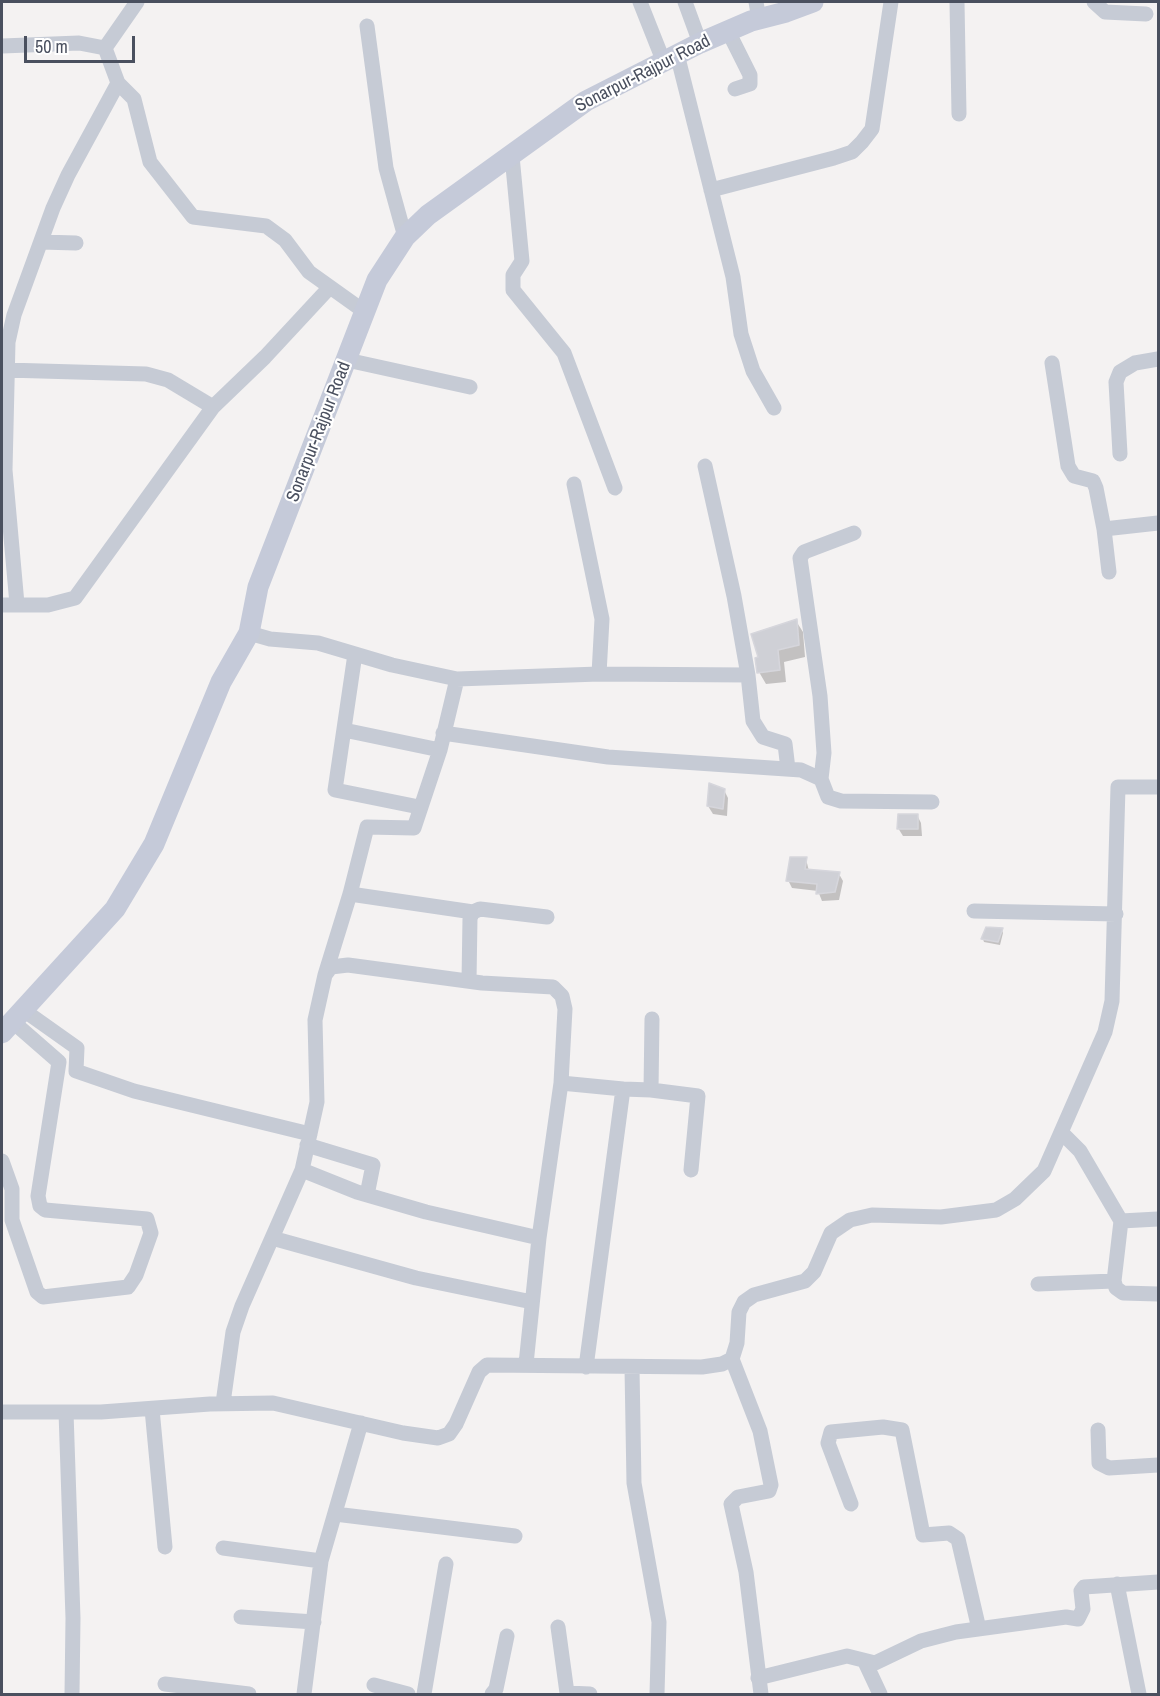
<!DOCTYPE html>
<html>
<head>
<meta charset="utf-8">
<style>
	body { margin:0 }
	#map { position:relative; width:1160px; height:1696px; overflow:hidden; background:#f4f2f2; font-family:"Archivo Narrow",sans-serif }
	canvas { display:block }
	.frame { position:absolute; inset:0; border:3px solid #4a505f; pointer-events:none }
	.scale { position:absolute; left:24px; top:36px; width:111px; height:27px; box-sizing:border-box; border:3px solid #4a505f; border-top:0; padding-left:8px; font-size:18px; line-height:21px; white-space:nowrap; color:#4a505f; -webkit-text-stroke:4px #fff; paint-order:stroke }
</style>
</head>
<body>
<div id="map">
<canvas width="1160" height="1696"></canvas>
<div class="frame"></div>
<div class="scale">50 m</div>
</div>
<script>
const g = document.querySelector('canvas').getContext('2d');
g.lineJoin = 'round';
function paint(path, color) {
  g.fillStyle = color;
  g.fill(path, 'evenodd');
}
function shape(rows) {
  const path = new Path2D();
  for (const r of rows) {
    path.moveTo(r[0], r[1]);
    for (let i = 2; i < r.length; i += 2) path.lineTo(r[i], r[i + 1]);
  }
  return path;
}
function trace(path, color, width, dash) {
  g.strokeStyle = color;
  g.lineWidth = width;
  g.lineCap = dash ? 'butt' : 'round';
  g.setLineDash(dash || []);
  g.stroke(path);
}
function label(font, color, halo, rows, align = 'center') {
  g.font = font + ' "Archivo Narrow",sans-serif';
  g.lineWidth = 4.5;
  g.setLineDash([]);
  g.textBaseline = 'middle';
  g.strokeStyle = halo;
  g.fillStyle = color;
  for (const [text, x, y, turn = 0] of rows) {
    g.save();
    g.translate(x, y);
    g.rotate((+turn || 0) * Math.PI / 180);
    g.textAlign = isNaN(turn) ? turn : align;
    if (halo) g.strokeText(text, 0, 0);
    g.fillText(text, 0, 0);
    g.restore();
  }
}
const shadow = shape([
	[796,621,803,632,805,657,784,662,786,682,766,684,759,672],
	[724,790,728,798,727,816,713,814,708,806],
	[917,815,921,823,922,836,903,836,898,828],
	[806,859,809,871,839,874,843,881,839,900,822,901,818,891,792,888,788,880],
	[987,928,1002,930,1003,933,1000,945,984,942,983,939]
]);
const building = shape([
	[797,619,799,645,778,650,780,670,757,673,755,658,758,657,751,634,797,619],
	[709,783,725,789,723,809,707,806,709,783],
	[898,814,918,814,918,829,897,829,898,814],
	[790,857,807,857,805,869,840,872,835,892,816,894,817,884,786,881,790,857],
	[986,927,1003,928,998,942,981,939,986,927]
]);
const street = shape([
	[640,2,663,60],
	[685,2,700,43],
	[756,2,759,19],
	[957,2,959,114],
	[1094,2,1105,12,1146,14],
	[367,26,386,168,405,237],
	[728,31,750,75,750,84,735,89],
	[2,46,79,43,105,48,118,83,134,99,150,162,193,217,266,226,285,240,309,272,365,312],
	[105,48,137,2],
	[677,54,733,277,741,334,753,371,774,408],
	[512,156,522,261,513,275,513,290,564,353,615,488],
	[711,190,834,158,852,152,862,142,872,129,891,2],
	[41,242,76,243],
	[347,360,470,387],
	[1052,363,1068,466,1074,476,1093,481,1096,488,1104,529,1109,572],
	[6,370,146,374,168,380,213,407],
	[1120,454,1116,382,1120,372,1135,363,1158,359],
	[705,466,734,596,748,675,753,721,763,737,785,744,788,769],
	[574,484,602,619,599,674],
	[1104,529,1158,523],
	[17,604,5,470,8,342,14,315,53,208,68,175,118,83],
	[2,605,48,605,75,598,213,407,265,357,330,287],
	[249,633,270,639,318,643,392,665,457,679,599,674,748,675],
	[355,654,335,790,419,807],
	[344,730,440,750,457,679],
	[443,733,608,757,801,770,821,779,828,797,841,801,932,802],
	[821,779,824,753,820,696,800,558,804,552,854,533],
	[350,894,473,912],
	[974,911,1116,914],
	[325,975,350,894,367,827,414,828,440,750],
	[469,981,470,918,473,912,480,909,547,917],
	[22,1009,77,1048,76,1071,134,1091,310,1134],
	[561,1083,623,1089,586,1367],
	[623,1089,651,1090,652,1019],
	[651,1090,698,1096,691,1170],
	[1061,1132,1080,1151,1121,1221,1114,1281,1116,1288,1123,1293,1158,1294],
	[307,1145,373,1165,367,1195],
	[2,1161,12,1189,12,1220,37,1292,43,1297,128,1287,136,1275,151,1233,147,1219,45,1210,40,1206,38,1196,59,1062,12,1021],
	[302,1170,357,1192,426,1212,539,1238],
	[1121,1221,1158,1219],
	[272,1238,416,1278,532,1302],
	[1038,1284,1114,1281],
	[732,1359,760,1431,771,1485,769,1491,738,1497,731,1504,746,1572,761,1694],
	[632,1368,634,1483,659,1622,657,1694],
	[223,1403,233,1332,242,1306,302,1170,317,1102,315,1020,325,975,331,967,348,965,482,983,553,987,562,996,565,1009,561,1083,539,1238,526,1364],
	[152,1409,165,1547],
	[2,1412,101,1412,210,1404,273,1403,403,1433,438,1438,449,1434,456,1424,479,1372,487,1365,702,1367,722,1364,732,1359,737,1343,739,1312,744,1302,754,1295,805,1281,814,1272,831,1233,850,1220,872,1215,941,1217,996,1210,1015,1199,1044,1171,1105,1032,1112,1001,1118,787,1158,787],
	[66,1412,73,1618,72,1694],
	[1098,1430,1099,1463,1109,1468,1158,1465],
	[851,1504,828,1443,831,1432,883,1427,902,1430,923,1535,949,1533,958,1539,979,1629],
	[335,1514,515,1536],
	[223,1548,321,1561],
	[1117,1584,1139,1694],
	[241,1617,314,1622],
	[558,1627,567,1693,590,1694],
	[865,1662,880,1694],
	[758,1678,847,1656,875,1663,921,1641,956,1632,1066,1617,1078,1619,1083,1609,1081,1591,1084,1587,1158,1582],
	[165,1684,249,1694],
	[374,1685,408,1694],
	[304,1694,321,1561,361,1423],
	[424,1694,446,1564],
	[492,1694,496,1689,507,1636]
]);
const secondary = shape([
	[2,1033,115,909,154,844,221,682,249,633,258,587,377,280,405,237,428,215,586,101,700,43,751,21,786,12,813,2]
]);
const streetNames = [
	["Sonarpur-Rajpur Road",643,74,-27],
	["Sonarpur-Rajpur Road",319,432,-69]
];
paint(shadow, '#0003');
paint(building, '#cfd0d6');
trace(building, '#d6d6dc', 1.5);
trace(street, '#c6cbd5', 15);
trace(secondary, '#c5cad9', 21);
label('18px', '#4a505f', '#fff', streetNames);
</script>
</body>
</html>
